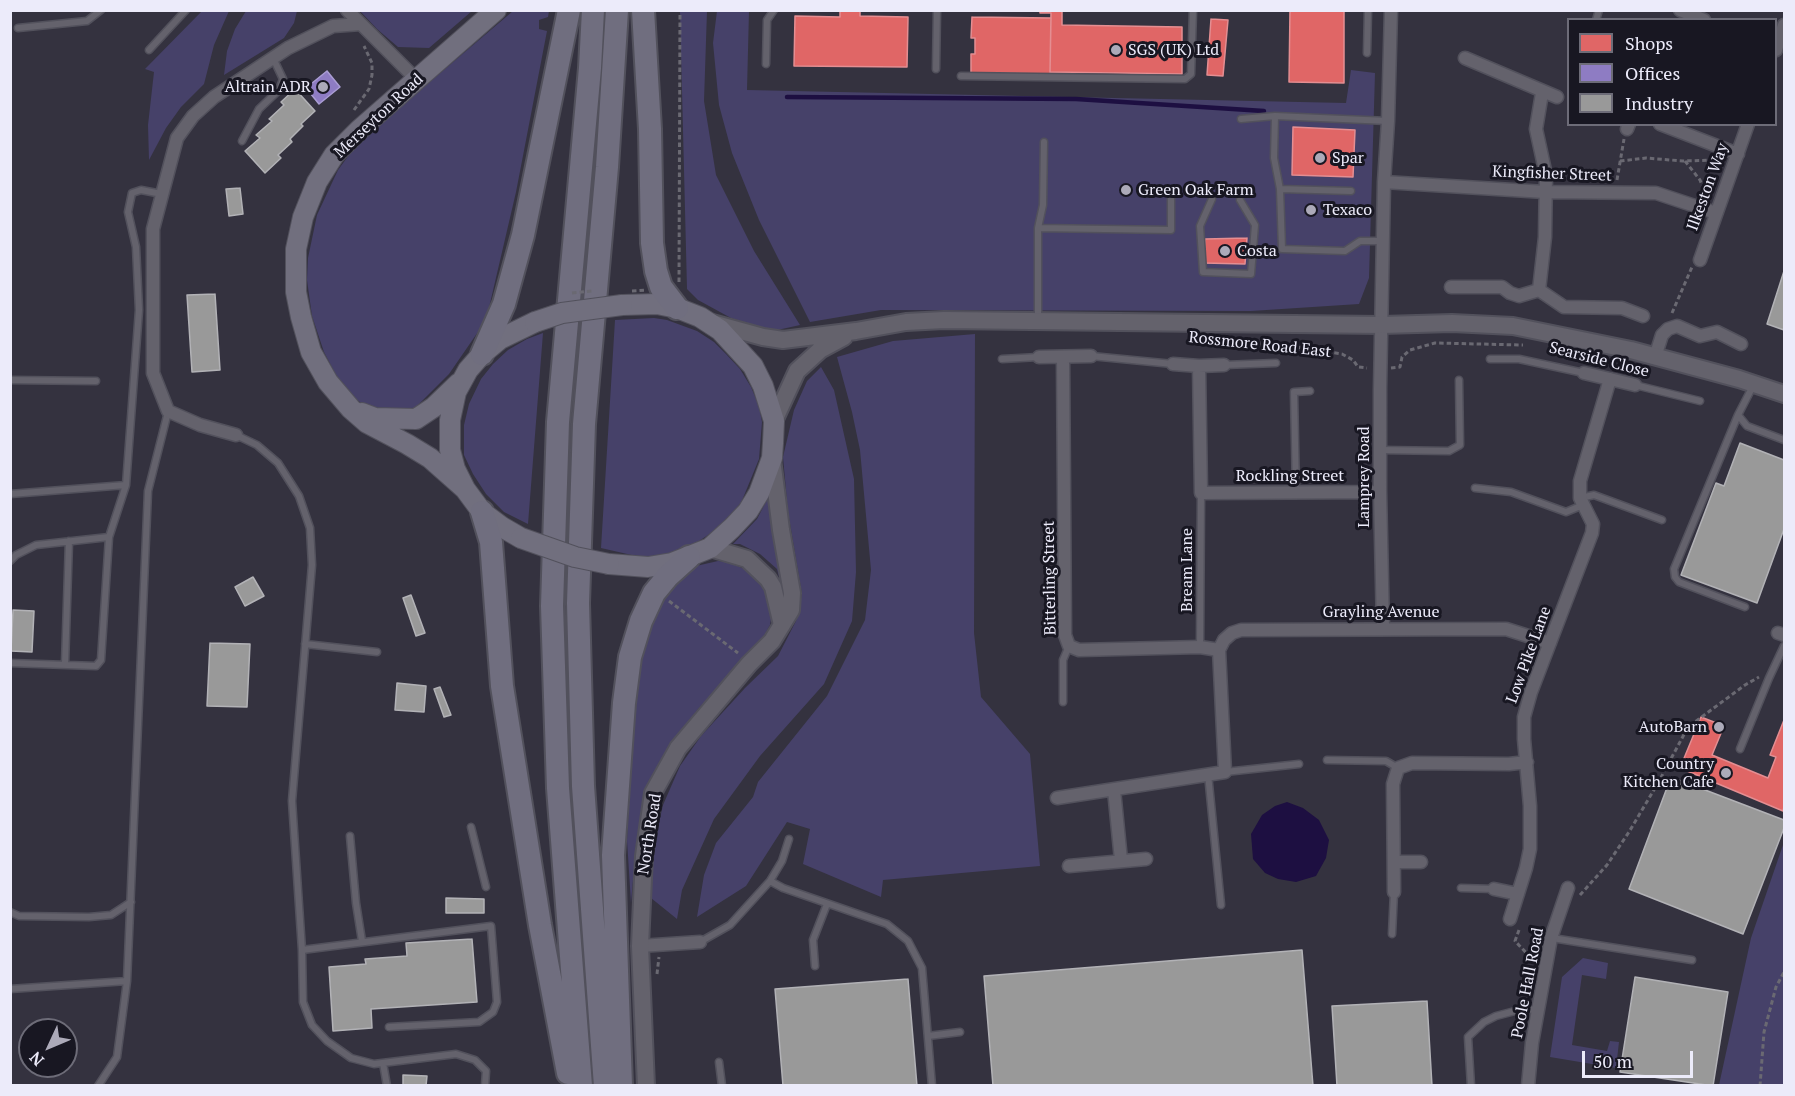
<!DOCTYPE html>
<html>
<head>
<meta charset="utf-8">
<style>
	body { margin:0 }
	#map { position:relative; width:1795px; height:1096px; overflow:hidden; background:#34323f; font-family:"PT Serif",serif }
	canvas { display:block }
	.frame { position:absolute; inset:0; border:12px solid #ecebfa; pointer-events:none }
	.legend { position:absolute; left:1567px; top:18px; width:210px; height:108px; box-sizing:border-box; background:#181722; border:2px solid #6d6c78; margin:0; padding:8px 10px; list-style:none; font-size:18px; color:#ecebfa }
	.legend li { display:flex; align-items:center; gap:12px; height:30px }
	.legend b { width:30px; border:2px solid #6d6c78 }
	.north { position:absolute; left:18px; top:1018px; width:60px; height:60px; box-sizing:border-box; background:#181722; border:2px solid #6d6c78; border-radius:50%; rotate:226deg; font-size:16px; font-weight:700; line-height:24px; text-align:center; color:#ecebfa }
	.north::after { content:''; display:block; margin:auto; width:21px; height:27px; background:#acaab9; clip-path:polygon(50% 0,100% 100%,50% 72%,0 100%) }
	.scale { position:absolute; left:1582px; top:1051px; width:111px; height:27px; box-sizing:border-box; border:3px solid #ecebfa; border-top:0; padding-left:8px; font-size:18px; line-height:21px; white-space:nowrap; color:#ecebfa; -webkit-text-stroke:4px #181722; paint-order:stroke }
</style>
</head>
<body>
<div id="map">
<canvas width="1795" height="1096"></canvas>
<div class="frame"></div>
<ul class="legend">
<li><b style="height:16px;background:#e06666"></b>Shops</li>
<li><b style="height:16px;background:#8e7cc3"></b>Offices</li>
<li><b style="height:16px;background:#999"></b>Industry</li>
</ul>
<div class="north">N</div>
<div class="scale">50 m</div>
</div>
<script>
const g = document.querySelector('canvas').getContext('2d');
g.lineJoin = 'round';
function paint(path, color) {
  g.fillStyle = color;
  g.fill(path, 'evenodd');
}
function shape(rows) {
  const path = new Path2D();
  for (const r of rows) {
    path.moveTo(r[0], r[1]);
    for (let i = 2; i < r.length; i += 2) path.lineTo(r[i], r[i + 1]);
  }
  return path;
}
function trace(path, color, width, dash) {
  g.strokeStyle = color;
  g.lineWidth = width;
  g.lineCap = dash ? 'butt' : 'round';
  g.setLineDash(dash || []);
  g.stroke(path);
}
function label(font, color, halo, rows, align = 'center') {
  g.font = font + ' "PT Serif",serif';
  g.lineWidth = 6;
  g.setLineDash([]);
  g.textBaseline = 'middle';
  g.strokeStyle = halo;
  g.fillStyle = color;
  for (const [text, x, y, turn = 0] of rows) {
    g.save();
    g.translate(x, y);
    g.rotate((+turn || 0) * Math.PI / 180);
    g.textAlign = isNaN(turn) ? turn : align;
    if (halo) g.strokeText(text, 0, 0);
    g.fillText(text, 0, 0);
    g.restore();
  }
}
const green = shape([
	[202,11,229,11,214,45,204,84,181,107,166,128,149,160,148,125,154,72,145,69],
	[246,11,297,11,294,23,284,38,224,75,227,51,235,29],
	[360,11,472,11,429,48,398,47,377,29],
	[513,11,549,11,548,17,539,20,539,29,547,31,516,192,488,312,480,329,449,374,417,406,410,411,398,414,365,406,352,396,339,381,324,352,312,316,307,280,308,258,317,215,338,170,357,144],
	[680,11,707,11,704,101,716,175,754,251,800,325,773,331,731,318,698,300,687,289],
	[717,11,749,11,747,90,1346,103,1351,70,1375,73,1369,278,1359,304,1251,311,881,310,810,322,759,220,732,153,719,105,713,43],
	[654,318,667,320,697,331,714,342,726,354,740,369,751,387,759,406,762,422,759,459,741,503,717,529,699,541,686,548,656,557,636,556,601,548,615,320],
	[543,333,528,524,504,512,486,494,473,474,464,455,464,425,469,404,481,379,493,364,508,350,527,339],
	[975,334,974,633,981,697,1030,754,1040,866,883,880,881,897,803,864,810,829,787,822,746,886,697,917,704,875,716,843,753,797,758,782,827,696,865,620,871,570,860,450,852,412,837,357,893,341],
	[821,367,834,390,854,479,856,572,852,621,824,684,760,756,714,819,682,890,677,919,651,898,650,861,663,805,680,766,701,736,745,688,778,656,796,621,802,594,788,512,783,457,794,410,807,381],
	[770,494,787,580,780,581,777,569,760,554,740,544,733,544,757,519],
	[718,561,728,562,747,570,766,589,772,613,770,625,759,645,698,709,675,739,646,800,641,818,636,845,631,903,627,840,631,768,635,715,644,643,656,600,696,566],
	[1784,842,1784,1085,1719,1085,1751,938],
	[1583,958,1608,963,1606,979,1582,975,1572,1045,1607,1051,1610,1041,1619,1042,1616,1068,1550,1057,1562,977]
]);
const water = shape([
	[1287,802,1303,808,1319,820,1329,840,1326,858,1316,876,1296,882,1278,879,1265,873,1253,859,1251,834,1262,815,1275,806]
]);
const shops = shape([
	[840,10,860,10,860,16,908,17,907,67,794,66,795,16,840,17,840,10],
	[1040,10,1062,10,1062,25,1182,27,1182,74,1050,72,1051,13,1040,13,1040,10],
	[1290,10,1344,10,1344,83,1289,82,1290,10],
	[972,17,1051,18,1050,74,971,73,971,54,975,54,975,38,971,38,972,17],
	[1211,19,1228,20,1223,76,1207,75,1211,19],
	[1293,127,1355,130,1353,177,1292,175,1293,127],
	[1247,238,1245,264,1204,263,1205,239,1247,238],
	[1701,717,1724,726,1712,755,1768,778,1776,757,1770,755,1784,720,1784,807,1783,811,1680,768,1701,717]
]);
const offices = shape([
	[327,71,340,87,319,104,306,88,327,71]
]);
const industry = shape([
	[295,89,315,111,301,124,303,126,290,139,292,142,278,155,281,158,265,173,245,151,260,138,256,135,272,121,269,119,284,105,281,102,295,89],
	[240,188,243,214,229,216,226,189,240,188],
	[1784,271,1784,330,1767,324,1784,271],
	[215,294,220,370,192,372,187,295,215,294],
	[1740,443,1784,460,1784,529,1757,603,1681,575,1716,483,1724,486,1740,443],
	[253,577,264,596,245,606,235,587,253,577],
	[411,595,425,633,416,636,403,598,411,595],
	[13,610,34,611,32,652,11,651,13,610],
	[210,643,250,644,247,707,207,706,210,643],
	[397,683,426,686,424,712,395,710,397,683],
	[440,687,451,715,444,717,434,689,440,687],
	[1671,777,1784,820,1784,828,1743,934,1629,889,1671,777],
	[446,898,484,899,484,913,446,913,446,898],
	[472,939,477,1002,371,1009,372,1028,333,1031,329,967,366,964,365,959,407,956,406,943,472,939],
	[1302,950,1313,1086,993,1086,984,976,1302,950],
	[1635,977,1728,992,1713,1086,1620,1072,1635,977],
	[908,979,917,1086,783,1086,775,989,908,979],
	[1427,1001,1432,1086,1337,1086,1332,1006,1427,1001],
	[403,1075,427,1076,426,1086,403,1086,403,1075]
]);
const stream = shape([
	[787,97,1076,99,1264,111]
]);
const path = shape([
	[354,110,369,89,372,75,372,63,364,46],
	[1620,161,1646,158,1683,161,1716,160],
	[1685,161,1700,180,1707,198],
	[1617,180,1624,139],
	[679,282,680,10],
	[1672,313,1692,267],
	[1215,340,1296,347,1342,354,1353,360,1358,367,1367,368],
	[1391,368,1400,367,1402,357,1410,350,1435,343,1523,345],
	[669,601,738,653],
	[1580,895,1607,865,1629,832,1658,783,1688,727,1745,685,1759,677],
	[1519,930,1515,941,1533,960],
	[657,974,659,957],
	[1760,1086,1764,1032,1776,987,1784,972]
]);
const lane = shape([
	[1596,20,1599,10],
	[18,28,87,21,101,10],
	[149,50,186,10],
	[1367,53,1368,10],
	[766,64,767,20,774,10],
	[936,69,937,10],
	[961,76,1185,79,1191,74,1193,10],
	[1275,116,1274,158,1280,189,1282,249,1345,251,1360,241,1383,241],
	[1241,119,1275,116,1388,121],
	[242,141,259,109,279,90,283,79,273,58],
	[1280,189,1351,191],
	[1212,199,1200,226,1203,272,1251,274,1255,225,1240,200],
	[1038,228,1043,205,1044,142],
	[1038,320,1038,228,1171,230,1171,190],
	[1091,356,1173,364],
	[1002,359,1039,357],
	[1490,359,1519,359,1584,373],
	[1224,365,1276,363],
	[10,380,96,381],
	[1754,384,1738,415,1747,426,1784,440],
	[1635,385,1700,401],
	[1738,415,1674,569,1675,577,1679,582,1745,607],
	[236,435,257,445,278,463,299,496,310,528,312,565,292,801,302,950,303,1002,312,1025,327,1041,351,1058,374,1064,456,1054,475,1060,486,1071,485,1086],
	[1380,450,1449,451,1460,445,1459,380],
	[1475,488,1511,492,1566,512,1583,505],
	[1296,492,1294,392,1310,391],
	[10,494,126,485],
	[1580,498,1594,495,1662,520],
	[10,561,16,555,36,545,109,537],
	[305,644,377,652],
	[1200,647,1201,493],
	[10,663,96,666,101,660,109,537,126,485,139,310,136,247,128,212,132,193,141,190,162,194],
	[65,664,69,541],
	[1063,702,1063,660,1069,646],
	[1740,749,1769,678,1784,646],
	[1327,760,1386,761,1398,768],
	[1225,772,1299,764],
	[1208,774,1221,905],
	[471,827,486,887],
	[350,836,356,903,362,941],
	[770,881,783,888,887,924,908,941,922,968,932,1086],
	[1461,888,1494,889],
	[10,912,19,916,89,917,111,915,131,902],
	[1392,934,1394,892],
	[1552,938,1692,960],
	[700,942,730,925,770,881,782,861,789,839],
	[302,950,491,926,497,1002,493,1012,479,1022,389,1027],
	[815,966,813,940,827,904],
	[10,989,127,981],
	[928,1036,960,1032],
	[719,1062,722,1086],
	[383,1063,387,1086],
	[98,1086,117,1057,127,981,148,491,168,412],
	[1471,1086,1468,1037,1484,1022,1496,1016,1515,1011,1538,1009]
]);
const street = shape([
	[347,10,417,80],
	[1680,10,1704,20],
	[1776,50,1784,25],
	[1465,58,1557,97],
	[1660,124,1738,154],
	[1627,129,1629,124],
	[1384,182,1545,192,1656,193,1716,213],
	[1700,260,1748,124],
	[1451,287,1502,287,1510,293,1519,296,1539,290,1564,307,1622,308,1643,316],
	[1539,290,1545,237,1546,175,1536,129,1542,93],
	[1039,357,1091,356],
	[1063,357,1065,635,1069,646,1079,650,1200,647,1219,650],
	[1655,357,1662,335,1668,329,1677,326,1700,336,1717,332,1741,344],
	[1173,364,1199,366,1224,365],
	[1199,366,1201,493,1380,492],
	[1584,373,1635,385],
	[236,435,200,425,168,411,153,373,153,229,177,138,193,116,214,97,288,48,333,26,361,24],
	[1383,628,1380,492,1380,389,1384,182,1388,121,1391,10],
	[1778,633,1784,635],
	[1114,790,1121,860],
	[1057,798,1225,772,1219,650,1224,640,1232,633,1241,630,1506,629,1550,643],
	[1395,862,1421,862],
	[1069,866,1146,859],
	[1494,889,1518,894],
	[1394,892,1393,784,1398,768,1412,763,1509,764,1527,762],
	[1510,919,1526,868,1530,849,1530,806,1524,739,1524,717,1531,692,1592,533,1593,524,1580,498,1580,481,1610,379],
	[640,946,700,942],
	[1528,1086,1532,1043,1551,938,1568,888]
]);
const secondary = shape([
	[712,323,763,337,783,340,856,331,906,322,944,320,1382,325,1452,323,1513,326,1631,350,1739,379,1784,394],
	[774,421,797,371,820,350,844,337],
	[710,548,747,559,768,579,773,587,782,625],
	[646,1086,640,946,644,856,653,793,678,748,749,664,772,641,791,610,792,593,781,530,772,459]
]);
const primary = shape([
	[362,413,375,418,416,419,434,407,459,383],
	[465,489,430,458,407,444,367,423,351,409,328,382,311,352,301,317,296,292,296,249,303,217,317,182,334,155,359,130,496,10],
	[521,538,502,527,482,512,465,489,455,469,450,450,450,420,456,392,468,370,482,354,500,339,535,322],
	[609,564,648,567,672,563,710,548,732,528,748,511,759,493,772,458,773,443,774,421,763,386,753,366,720,330,700,317,677,308,657,304,622,305]
]);
const highway = shape([
	[643,10,650,129,652,243,656,271,661,287,677,308],
	[482,354,504,304,523,235,569,10],
	[482,512,491,542,502,686,540,925,568,1073],
	[581,1086,558,788,552,606,558,422,590,68,593,10],
	[605,1086,583,786,578,603,584,424,607,167,617,10],
	[621,1086,613,855,624,703,630,657,641,621,654,593,668,576,689,557]
]);
const pathBridge = shape([
	[632,291,646,290],
	[572,293,592,291]
]);
const primaryBridge = shape([
	[535,322,562,313,622,305],
	[521,538,575,557,609,564]
]);
const markers = [
	[1116,50,6,"#acaab9"],
	[323,87,6,"#acaab9"],
	[1320,158,6,"#acaab9"],
	[1126,190,6,"#acaab9"],
	[1311,210,6,"#acaab9"],
	[1225,251,6,"#acaab9"],
	[1719,727,6,"#acaab9"],
	[1726,773,6,"#acaab9"]
];
const poiNames = [
	["SGS (UK) Ltd",1128,50],
	["Altrain ADR",311,87,"right"],
	["Spar",1332,158],
	["Green Oak Farm",1138,190],
	["Texaco",1323,210],
	["Costa",1237,251],
	["AutoBarn",1707,727,"right"],
	["Country",1714,764,"right"],
	["Kitchen Cafe",1714,782,"right"]
];
const streetNames = [
	["Merseyton Road",379,116,-43],
	["Kingfisher Street",1552,174,2],
	["Ilkeston Way",1708,187,-70],
	["Rossmore Road East",1260,345,6],
	["Searside Close",1599,360,14],
	["Rockling Street",1290,476],
	["Lamprey Road",1364,477,-90],
	["Bream Lane",1187,570,-90],
	["Bitterling Street",1050,578,-91],
	["Grayling Avenue",1381,612],
	["Low Pike Lane",1529,655,-70],
	["North Road",650,834,-81],
	["Poole Hall Road",1528,983,-79]
];
paint(green, '#464169');
paint(water, '#1d0f41');
paint(shops, '#e06666');
trace(shops, '#e48e92', 1.5);
paint(offices, '#8e7cc3');
trace(offices, '#aa9dd4', 1.5);
paint(industry, '#999');
trace(industry, '#b2b2b6', 1.5);
trace(stream, '#1d0f41', 4.5);
trace(lane, '#52515c', 9);
trace(street, '#52515c', 15);
trace(secondary, '#52515c', 20);
trace(primary, '#52515c', 22);
trace(highway, '#52515c', 26);
trace(path, '#6a6972', 3, [4.5, 3]);
trace(lane, '#64626c', 6);
trace(street, '#64626c', 12);
trace(secondary, '#64626c', 16);
trace(primary, '#716f7e', 20);
trace(highway, '#706e7f', 22);
trace(primaryBridge, '#52515c', 22, []);
trace(pathBridge, '#6a6972', 3, [4.5, 3]);
trace(primaryBridge, '#716f7e', 20);
for (const [x, y, r, color] of markers) {
  const dot = new Path2D();
  dot.arc(x, y, r, 0, 2 * Math.PI);
  g.fillStyle = color;
  g.fill(dot);
  trace(dot, '#181722', 2);
}
label('16px', '#ecebfa', '#181722', poiNames, 'left');
label('16px', '#ecebfa', '#181722', streetNames);
</script>
</body>
</html>
